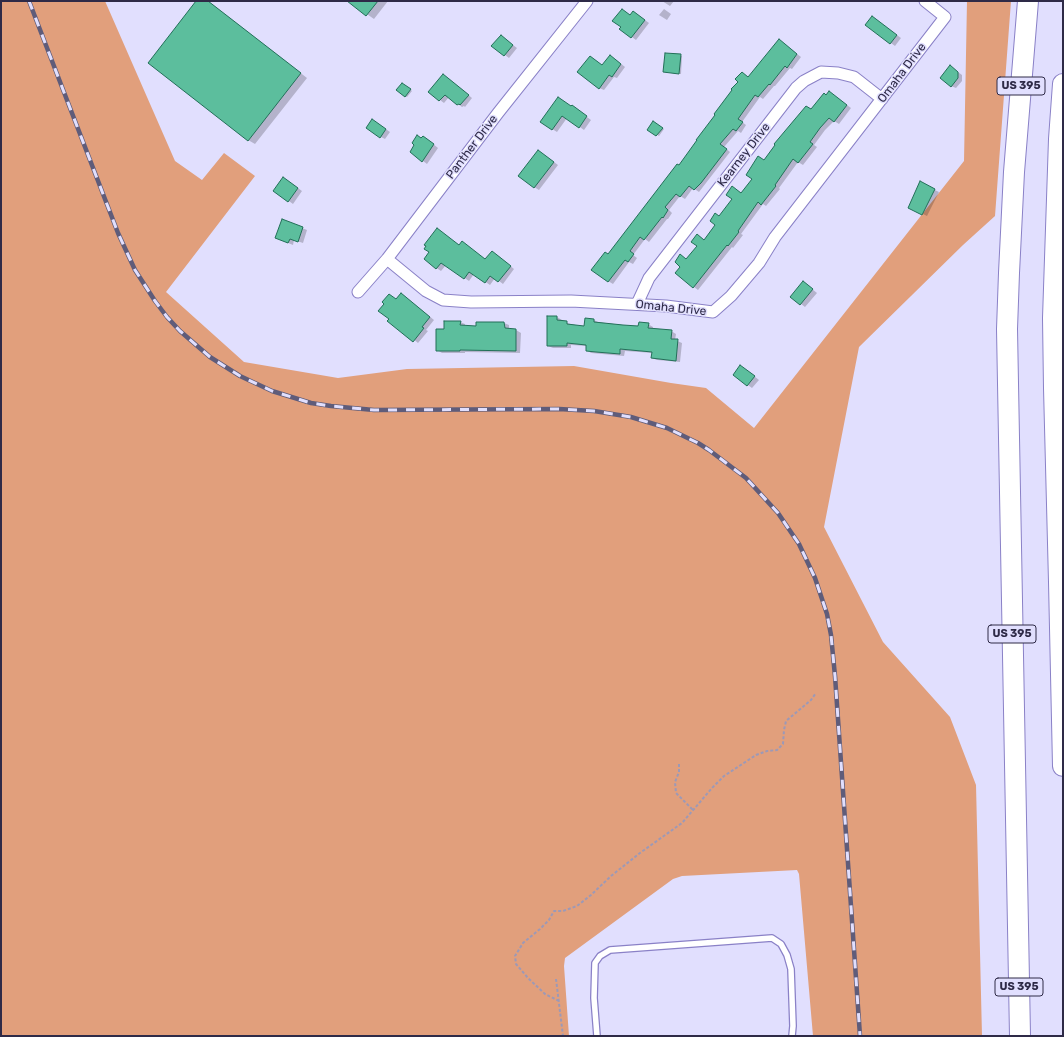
<!DOCTYPE html>
<html>
<head>
<meta charset="utf-8">
<style>
	body { margin:0 }
	#map { position:relative; width:1064px; height:1037px; overflow:hidden; background:#e1dffe; font-family:Rubik,sans-serif }
	canvas { display:block }
	.frame { position:absolute; inset:0; border:2px solid #2e2a47; pointer-events:none }
</style>
</head>
<body>
<div id="map">
<canvas width="1064" height="1037"></canvas>
<div class="frame"></div>
</div>
<script>
const g = document.querySelector('canvas').getContext('2d');
g.lineJoin = 'round';
function paint(path, color) {
  g.fillStyle = color;
  g.fill(path, 'evenodd');
}
function shape(rows) {
  const path = new Path2D();
  for (const r of rows) {
    path.moveTo(r[0], r[1]);
    for (let i = 2; i < r.length; i += 2) path.lineTo(r[i], r[i + 1]);
  }
  return path;
}
function trace(path, color, width, dash) {
  g.strokeStyle = color;
  g.lineWidth = width;
  g.lineCap = dash ? 'butt' : 'round';
  g.setLineDash(dash || []);
  g.stroke(path);
}
function label(font, color, halo, rows, align = 'center') {
  g.font = font + ' Rubik,sans-serif';
  g.lineWidth = 3;
  g.setLineDash([]);
  g.textBaseline = 'middle';
  g.strokeStyle = halo;
  g.fillStyle = color;
  for (const [text, x, y, turn = 0] of rows) {
    g.save();
    g.translate(x, y);
    g.rotate((+turn || 0) * Math.PI / 180);
    g.textAlign = isNaN(turn) ? turn : align;
    if (halo) g.strokeText(text, 0, 0);
    g.fillText(text, 0, 0);
    g.restore();
  }
}
const green = shape([
	[1,1,105,1,175,161,202,180,224,153,255,176,166,292,244,362,338,378,407,369,574,366,671,383,706,388,754,428,964,161,967,1,1011,1,995,216,963,245,859,347,824,527,883,642,950,717,976,785,982,1036,813,1036,799,874,797,870,682,876,673,879,565,958,564,966,569,1036,1,1036]
]);
const shadow = shape([
	[198,1,208,1,307,78,255,144,248,140],
	[348,1,388,1,374,19],
	[662,1,674,1,670,6],
	[664,9,671,14,667,20,659,15],
	[638,15,649,23,636,40,621,29,631,16],
	[876,20,901,38,895,46,866,25],
	[505,39,517,48,509,58,493,46],
	[780,41,801,57,792,69,790,68,775,86,774,86,763,99,760,97,742,122,746,125,741,133,738,131,724,147,730,152,699,192,693,188,685,199,680,196,669,210,672,213,668,219,667,219,649,242,645,239,633,255,637,258,633,264,629,262,613,284,608,281,608,255,679,166,739,82,742,73,749,77],
	[680,55,682,56,681,74,664,72],
	[615,59,625,67,617,78,614,77,604,90,599,88,603,66],
	[951,67,962,75,962,81,956,88,951,86],
	[448,78,472,98,465,107,464,106,462,107,458,104,449,97,444,103,429,92],
	[404,85,412,91,407,97,405,96],
	[829,92,851,108,839,124,834,121,825,130,814,145,817,147,803,165,798,162,779,188,780,189,766,206,763,204,741,234,743,235,733,248,732,247,698,290,694,287,677,273,685,258,687,260,698,246,697,235,705,240,716,225,720,217,741,194,765,161],
	[571,107,576,109,591,120,584,130,567,118,557,132,541,122],
	[377,123,390,132,385,139,381,137],
	[654,123,664,129,659,136,649,130],
	[421,139,427,139,438,148,427,164,411,152],
	[543,154,558,165,539,190,534,187],
	[288,181,302,191,293,204,275,191],
	[920,183,939,192,927,216,909,207],
	[282,220,307,230,303,243,294,240,293,245,276,238],
	[460,246,486,260,496,254,514,269,503,284,495,278,490,285,474,274,469,281,446,265,441,271,429,263],
	[807,285,817,293,805,307,792,297],
	[402,294,434,320,426,330,428,331,418,343,390,319,385,304,397,300],
	[548,317,557,317,562,320,561,322,585,327,594,320,598,322,639,327,648,324,653,327,653,329,671,331,676,334,675,340,682,343,680,362,657,360,652,358,653,353,625,351,624,356,591,353,587,350,587,346,571,345,571,348,553,348,548,346],
	[460,322,465,324,465,326,476,327,477,323,504,323,509,325,509,330,516,330,521,333,520,353,465,352,465,353,442,353,437,350,445,330],
	[745,369,759,380,752,388,734,375]
]);
const building = shape([
	[196,1,208,1,301,73,248,141,148,63,196,1],
	[347,1,378,1,366,16,347,1],
	[622,9,630,15,633,11,645,20,631,38,619,29,621,27,612,21,622,9],
	[872,16,897,35,890,44,865,25,872,16],
	[501,35,513,45,504,56,491,46,501,35],
	[779,39,797,54,787,68,785,66,770,85,769,84,758,97,755,95,738,119,743,122,736,131,733,129,720,144,727,149,701,183,694,190,689,186,680,197,676,194,665,207,668,210,663,218,662,217,644,240,640,237,630,251,634,254,628,262,625,260,608,282,591,270,605,252,608,254,677,164,679,165,697,140,696,140,715,115,714,114,732,90,731,89,738,82,735,79,742,72,748,77,779,39],
	[665,53,681,54,679,74,663,72,665,53],
	[610,55,621,64,612,77,609,75,599,89,577,72,590,56,602,65,610,55],
	[950,65,958,72,958,78,951,87,940,78,950,65],
	[443,74,469,95,460,105,459,104,457,105,445,95,439,101,428,92,443,74],
	[402,83,411,89,405,97,396,90,402,83],
	[829,91,847,105,834,122,829,118,820,128,810,142,813,144,798,163,793,159,775,185,776,186,761,205,758,202,738,231,739,232,728,246,727,245,693,288,675,273,680,267,675,262,680,254,686,259,697,246,691,242,697,234,704,240,715,225,710,221,715,213,719,216,732,199,726,195,732,186,741,193,752,179,746,175,758,156,764,160,775,145,774,144,806,106,811,109,824,93,826,95,829,91],
	[558,97,571,106,572,105,587,116,579,128,562,116,552,130,540,122,558,97],
	[372,119,386,129,380,138,366,128,372,119],
	[653,121,663,128,656,136,647,130,653,121],
	[417,135,421,138,423,136,434,144,422,162,410,152,414,145,412,143,417,135],
	[538,150,554,162,534,188,518,176,538,150],
	[283,177,298,188,288,202,273,191,283,177],
	[920,181,935,189,922,215,908,208,920,181],
	[282,219,303,227,298,242,290,239,288,243,275,238,282,219],
	[437,228,459,245,462,241,485,259,492,251,511,266,498,282,490,276,485,283,469,272,464,279,441,263,436,269,424,259,429,252,424,249,426,246,424,245,437,228],
	[803,281,813,289,800,305,790,297,803,281],
	[401,293,430,317,422,327,424,328,413,342,387,321,389,319,378,311,384,304,382,302,389,294,396,299,401,293],
	[547,316,557,316,557,320,567,321,567,324,584,326,585,318,594,319,594,322,623,325,638,326,639,322,649,323,648,328,672,330,671,339,678,339,676,361,651,358,652,352,620,349,620,354,596,352,586,351,586,345,567,343,567,346,547,346,547,316],
	[444,321,461,321,460,325,476,326,476,322,504,322,505,328,516,329,516,351,460,350,460,351,436,351,436,329,444,329,444,321],
	[740,365,755,376,747,386,733,375,740,365]
]);
const path = shape([
	[679,764,679,772,675,782,676,793,693,810],
	[556,979,563,1036],
	[559,1001,545,994,528,978,516,964,515,956,523,943,540,929,549,920,554,911,563,911,577,906,591,895,611,876,640,853,682,823,712,788,724,776,756,755,767,751,777,750,783,744,784,730,786,721,811,700,816,693]
]);
const service = shape([
	[597,1036,594,998,595,963,600,956,610,950,772,938,781,944,787,955,791,969,793,1026,792,1036]
]);
const minor = shape([
	[387,259,426,291,443,300,471,302,571,301,666,306,713,312,731,296,759,263,775,237,945,17,925,1],
	[358,292,387,259,498,113,587,1],
	[637,304,649,278,796,88,804,81,821,72,838,73,854,77,882,99]
]);
const motorway = shape([
	[1063,84,1059,139,1053,318,1054,388,1059,582,1063,766],
	[1020,1036,1007,329,1009,273,1014,172,1028,1]
]);
const rail = shape([
	[29,1,118,233,135,270,155,301,167,317,180,331,210,357,240,376,272,391,311,403,331,406,374,410,559,409,594,411,631,417,667,428,698,443,709,450,746,478,778,513,799,544,815,578,827,614,831,635,835,676,860,1036]
]);
const shields = [
	[1021,86,48],
	[1012,634,48],
	[1019,987,48]
];
const shieldNames = [
	["US 395",1021,86],
	["US 395",1012,634],
	["US 395",1019,987]
];
const streetNames = [
	["Omaha Drive",902,73,-53],
	["Panther Drive",472,147,-53],
	["Kearney Drive",744,155,-52],
	["Omaha Drive",671,308,6]
];
paint(green, '#e19f7c');
paint(shadow, '#0003');
paint(building, '#5cbe9d');
trace(building, '#226f58', 1);
trace(service, '#8a81c7', 8);
trace(minor, '#8a81c7', 13);
trace(motorway, '#8a81c7', 22);
trace(path, '#9c99b7', 2, [3, 2]);
trace(service, '#fff', 5.5);
trace(minor, '#fff', 11);
trace(motorway, '#fff', 20);
trace(rail, '#5f5c7a', 4.5);
trace(rail, '#e1dffe', 3, [9]);
for (const [x, y, w] of shields) {
  const box = new Path2D();
  box.roundRect(x - w / 2, y - 9, w, 18, 3);
  g.fillStyle = '#e1dffe';
  g.fill(box);
  trace(box, '#2e2a47', 1);
}
label('bold 11px', '#2e2a47', null, shieldNames);
label('12px', '#2e2a47', '#e1dffe', streetNames);
</script>
</body>
</html>
